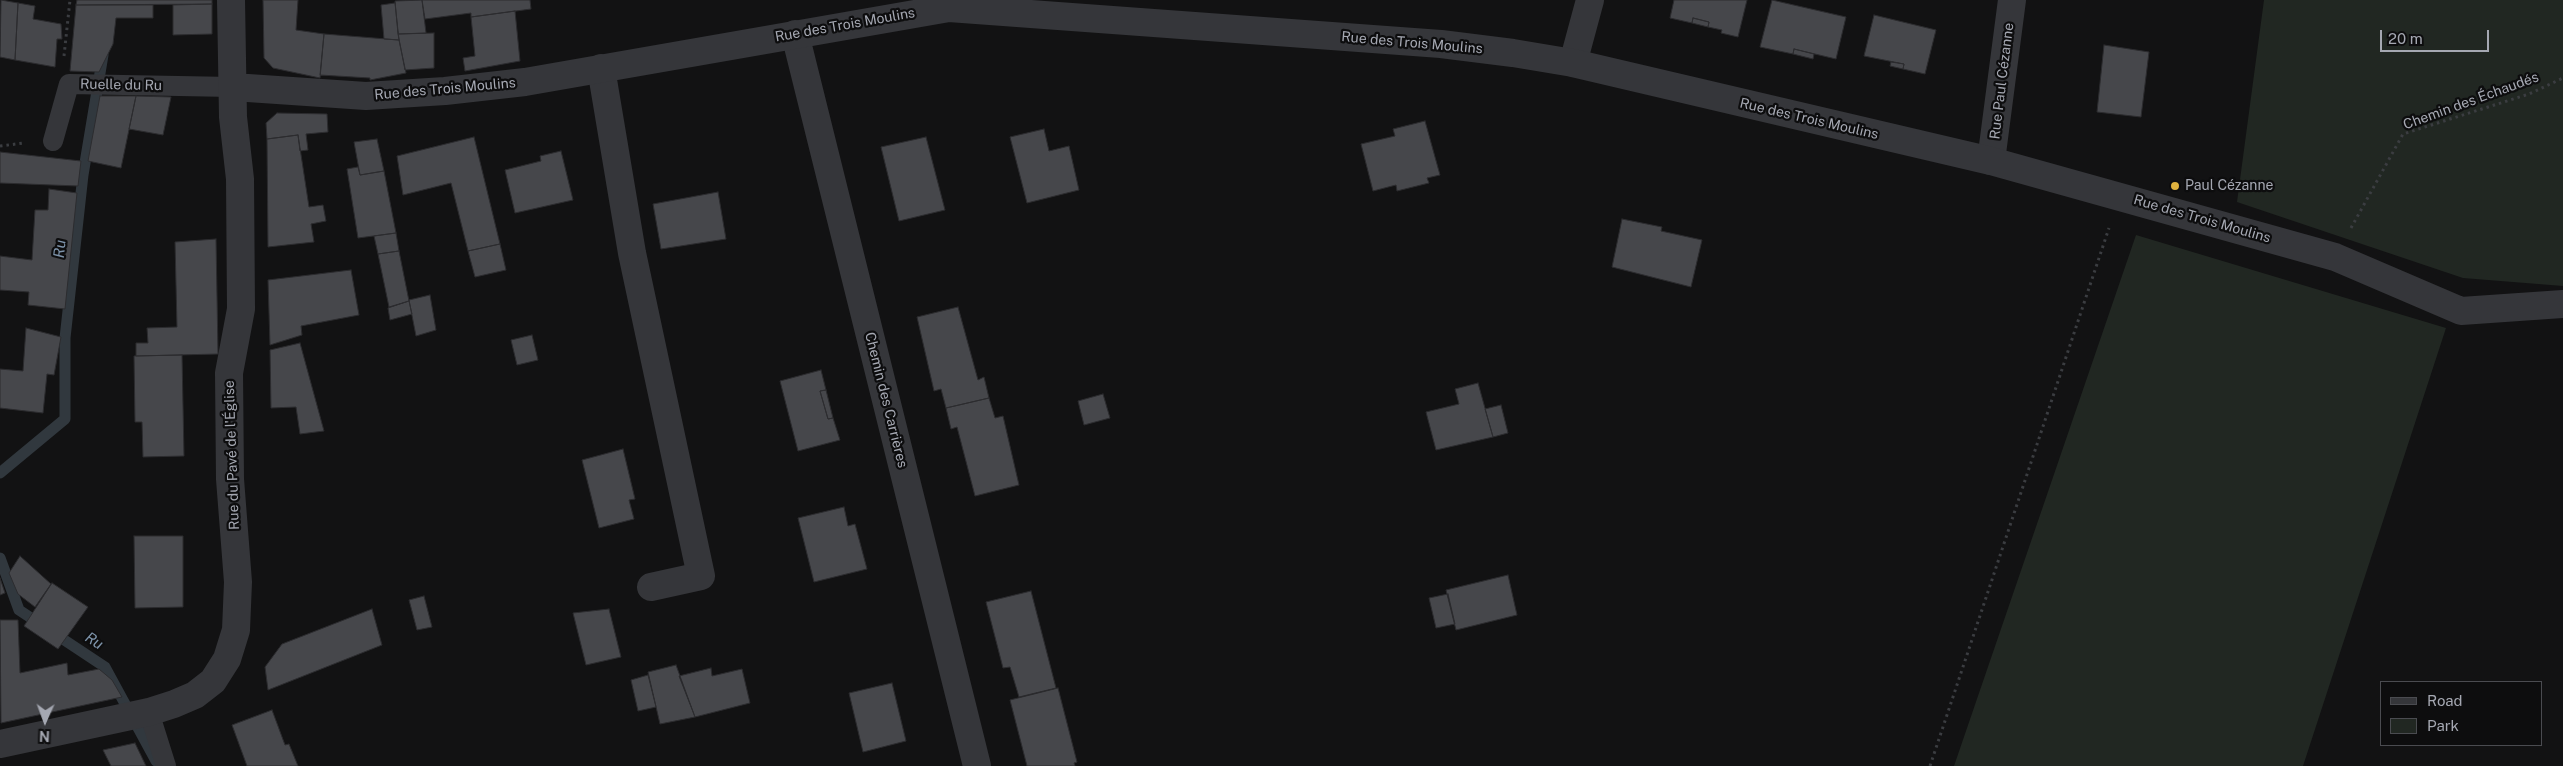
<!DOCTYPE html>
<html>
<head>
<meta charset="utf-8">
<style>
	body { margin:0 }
	#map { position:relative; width:2563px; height:766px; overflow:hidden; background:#121213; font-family:"Public Sans",sans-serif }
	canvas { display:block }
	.legend { position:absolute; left:2380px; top:681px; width:162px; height:65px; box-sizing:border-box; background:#0d0d0e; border:1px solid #4a4b50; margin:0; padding:6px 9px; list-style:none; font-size:15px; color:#a5a8b2 }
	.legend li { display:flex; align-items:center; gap:10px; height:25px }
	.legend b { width:25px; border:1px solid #4a4b50 }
	.north { position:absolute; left:20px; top:696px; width:50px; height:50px; -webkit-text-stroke:4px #0d0d0e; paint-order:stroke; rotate:182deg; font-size:14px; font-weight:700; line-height:20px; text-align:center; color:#a5a8b2 }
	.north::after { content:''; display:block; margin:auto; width:18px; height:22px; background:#a5a8b2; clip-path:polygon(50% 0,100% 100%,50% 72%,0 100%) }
	.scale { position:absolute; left:2380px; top:30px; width:109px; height:22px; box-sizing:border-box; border:2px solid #a5a8b2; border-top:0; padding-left:6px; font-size:15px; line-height:18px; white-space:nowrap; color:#a5a8b2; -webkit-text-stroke:4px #0d0d0e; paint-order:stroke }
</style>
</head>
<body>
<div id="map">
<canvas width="2563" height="766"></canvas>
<ul class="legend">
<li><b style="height:6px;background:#35363a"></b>Road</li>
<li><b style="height:14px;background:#212722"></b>Park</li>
</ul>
<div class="north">N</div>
<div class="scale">20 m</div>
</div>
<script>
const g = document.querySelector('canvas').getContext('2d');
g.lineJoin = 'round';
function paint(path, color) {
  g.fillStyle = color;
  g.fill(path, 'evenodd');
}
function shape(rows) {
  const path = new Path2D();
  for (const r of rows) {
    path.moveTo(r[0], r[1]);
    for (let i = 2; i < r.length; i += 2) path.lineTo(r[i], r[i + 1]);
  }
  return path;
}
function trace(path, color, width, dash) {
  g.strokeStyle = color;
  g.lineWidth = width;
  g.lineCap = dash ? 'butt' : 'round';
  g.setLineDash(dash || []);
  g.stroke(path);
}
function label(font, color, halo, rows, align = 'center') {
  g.font = font + ' "Public Sans",sans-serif';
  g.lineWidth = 4.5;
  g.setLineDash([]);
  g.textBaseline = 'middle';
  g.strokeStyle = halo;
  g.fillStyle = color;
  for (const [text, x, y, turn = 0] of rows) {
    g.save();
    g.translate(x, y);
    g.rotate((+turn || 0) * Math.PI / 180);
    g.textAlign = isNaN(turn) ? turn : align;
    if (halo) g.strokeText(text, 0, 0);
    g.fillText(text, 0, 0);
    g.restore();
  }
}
const green = shape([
	[2264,0,2563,0,2563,286,2463,278,2237,202],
	[2136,235,2446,328,2303,766,1954,766]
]);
const stream = shape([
	[0,473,65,419,65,338,83,175,103,55],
	[0,558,19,610,105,667,156,761]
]);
const building = shape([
	[1,0,18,3,15,60,0,57,1,0],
	[77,0,212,0,212,4,76,5,77,0],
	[263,0,298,0,296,30,324,34,320,78,273,68,264,58,263,0],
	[422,0,426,33,398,34,395,1,422,0],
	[422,0,530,0,531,9,471,17,471,13,425,19,422,0],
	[1674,0,1747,0,1738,37,1721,33,1722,30,1708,27,1709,22,1693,18,1692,23,1670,18,1674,0],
	[1772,0,1846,17,1836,59,1794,49,1793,54,1760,47,1772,0],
	[18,3,35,6,33,19,61,24,62,39,57,39,55,67,15,60,18,3],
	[395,3,399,40,384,39,381,5,395,3],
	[212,4,212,34,173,35,173,5,212,4],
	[76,5,153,5,153,18,116,18,113,44,99,72,70,71,76,5],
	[515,11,520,61,465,71,463,58,475,56,471,17,515,11],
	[1874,15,1936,30,1925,74,1903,69,1904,64,1864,56,1874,15],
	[1693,18,1709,22,1708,27,1692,23,1693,18],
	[434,33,434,68,405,70,398,34,434,33],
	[324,34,399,40,406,73,370,80,370,78,320,75,324,34],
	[2104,45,2149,52,2141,117,2097,112,2104,45],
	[1794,49,1814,54,1813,59,1793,54,1794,49],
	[1891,62,1904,64,1903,69,1890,66,1891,62],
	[100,96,136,96,121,168,88,161,100,96],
	[136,96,171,97,163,135,129,129,136,96],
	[277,113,327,114,328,132,306,134,308,150,300,151,298,135,267,139,266,123,277,113],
	[1425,121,1440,175,1427,178,1429,183,1397,191,1396,185,1373,191,1361,144,1395,136,1393,129,1425,121],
	[1044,129,1049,151,1069,146,1079,190,1027,203,1010,137,1044,129],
	[298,135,309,207,323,205,326,221,311,224,314,242,268,247,267,139,298,135],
	[474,137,500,244,468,251,451,183,403,195,397,156,474,137],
	[926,137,945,210,899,221,881,147,926,137],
	[377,139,384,171,360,175,354,142,377,139],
	[561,151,573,200,515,213,505,170,541,161,540,156,561,151],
	[0,152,81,161,78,186,0,183,0,152],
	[358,167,360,175,384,171,396,233,358,238,347,169,358,167],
	[49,189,77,193,65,309,28,305,29,292,0,290,0,256,32,260,35,210,48,210,49,189],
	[718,192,726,239,661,249,653,204,718,192],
	[1622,219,1662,227,1661,231,1702,240,1691,287,1612,267,1622,219],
	[396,233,399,251,378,254,374,236,396,233],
	[216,239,218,354,136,356,136,343,148,343,147,328,177,327,175,242,216,239],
	[500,244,506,270,475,277,468,251,500,244],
	[399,251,409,301,389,307,378,254,399,251],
	[351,270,359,315,301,326,302,335,270,345,268,280,351,270],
	[430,295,436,330,416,336,409,300,430,295],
	[409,301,412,314,390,320,388,308,409,301],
	[958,307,978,380,984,377,989,398,946,408,941,389,934,391,917,317,958,307],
	[26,328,61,337,54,375,47,374,43,413,0,408,0,369,23,371,26,328],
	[532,335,538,360,517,365,511,340,532,335],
	[300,343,324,431,300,434,296,407,271,408,270,350,300,343],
	[182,355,184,456,143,457,142,422,135,422,134,356,182,355],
	[821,370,826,390,820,391,828,419,833,418,840,440,798,451,780,381,821,370],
	[1478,383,1493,437,1436,450,1426,412,1459,404,1455,389,1478,383],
	[826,390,833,418,828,419,820,391,826,390],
	[1103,394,1110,418,1084,425,1078,401,1103,394],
	[989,398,995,418,1003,416,1019,485,975,496,957,427,951,429,946,408,989,398],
	[1501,405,1508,433,1493,437,1485,409,1501,405],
	[623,449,635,499,629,500,634,519,599,528,582,460,623,449],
	[844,507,848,526,855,524,867,569,814,582,798,518,844,507],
	[134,536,183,536,183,607,135,608,134,536],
	[20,556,51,584,35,607,18,594,9,573,20,556],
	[1508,575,1517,615,1456,630,1446,590,1508,575],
	[0,578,5,593,0,595,0,578],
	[52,583,88,607,58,649,24,626,52,583],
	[1031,591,1056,688,1019,697,1010,667,1003,668,986,602,1031,591],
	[1448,594,1455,624,1436,628,1429,598,1448,594],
	[424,596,432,627,417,630,409,600,424,596],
	[372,609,382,645,268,690,265,667,282,644,372,609],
	[609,609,621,657,586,665,573,613,609,609],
	[0,620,18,620,20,673,67,663,68,675,99,669,112,680,122,697,1,723,0,620],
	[676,665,695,717,660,724,648,672,676,665],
	[711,668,712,676,742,669,750,703,695,717,679,676,711,668],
	[648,675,656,707,638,711,631,680,648,675],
	[892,683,906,741,863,752,849,693,892,683],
	[1058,688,1077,762,1074,763,1075,766,1027,766,1010,700,1058,688],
	[272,710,285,745,289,744,298,766,247,766,232,725,272,710],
	[135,743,146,766,111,766,103,750,135,743]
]);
const path = shape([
	[64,56,70,0],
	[0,146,24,143],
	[2351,228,2403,134,2529,94,2563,78],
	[1930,766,2109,228]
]);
const service = shape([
	[53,141,69,84,233,87],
	[149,712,166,766]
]);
const minor = shape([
	[795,34,977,766],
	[1573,63,1590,0],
	[601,68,632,253,701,576,651,587],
	[1991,161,2012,0]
]);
const tertiary = shape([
	[233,87,366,96,445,91,525,82,949,8,1441,44,1513,53,1573,63,1991,161,2335,257,2461,311,2563,304],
	[0,744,149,712,174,704,195,695,213,681,227,659,236,630,238,582,230,479,229,373,241,309,240,179,233,117,231,0]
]);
const markers = [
	[2175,186,5,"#dfb13e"]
];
const streetNames = [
	["Rue des Trois Moulins",845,25,-10],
	["Rue des Trois Moulins",1412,43,5],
	["Rue Paul Cézanne",2002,81,-83],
	["Ruelle du Ru",121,85,1],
	["Rue des Trois Moulins",445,89,-5],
	["Chemin des Échaudés",2471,101,-20],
	["Rue des Trois Moulins",1809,119,13],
	["Rue des Trois Moulins",2202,219,16],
	["Chemin des Carrières",886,400,76],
	["Rue du Pavé de l'Église",232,455,-92]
];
const poiNames = [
	["Paul Cézanne",2185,186]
];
const waterNames = [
	["Ru",60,249,-84],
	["Ru",94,641,33]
];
paint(green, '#212722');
trace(stream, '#31383e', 11);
paint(building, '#46474b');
trace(building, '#2c2c2f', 1);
trace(path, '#3b3d41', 3, [2.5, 4]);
trace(service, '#35363a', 20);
trace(minor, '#35363a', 28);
trace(tertiary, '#35363a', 28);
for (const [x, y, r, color] of markers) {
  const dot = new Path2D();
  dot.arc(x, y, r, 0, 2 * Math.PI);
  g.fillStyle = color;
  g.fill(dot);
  trace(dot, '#0d0d0e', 2);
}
label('14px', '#a5a8b2', '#0d0d0e', streetNames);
label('14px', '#a5a8b2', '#0d0d0e', poiNames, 'left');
label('italic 15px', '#7e94ab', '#0d0d0e', waterNames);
</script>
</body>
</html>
